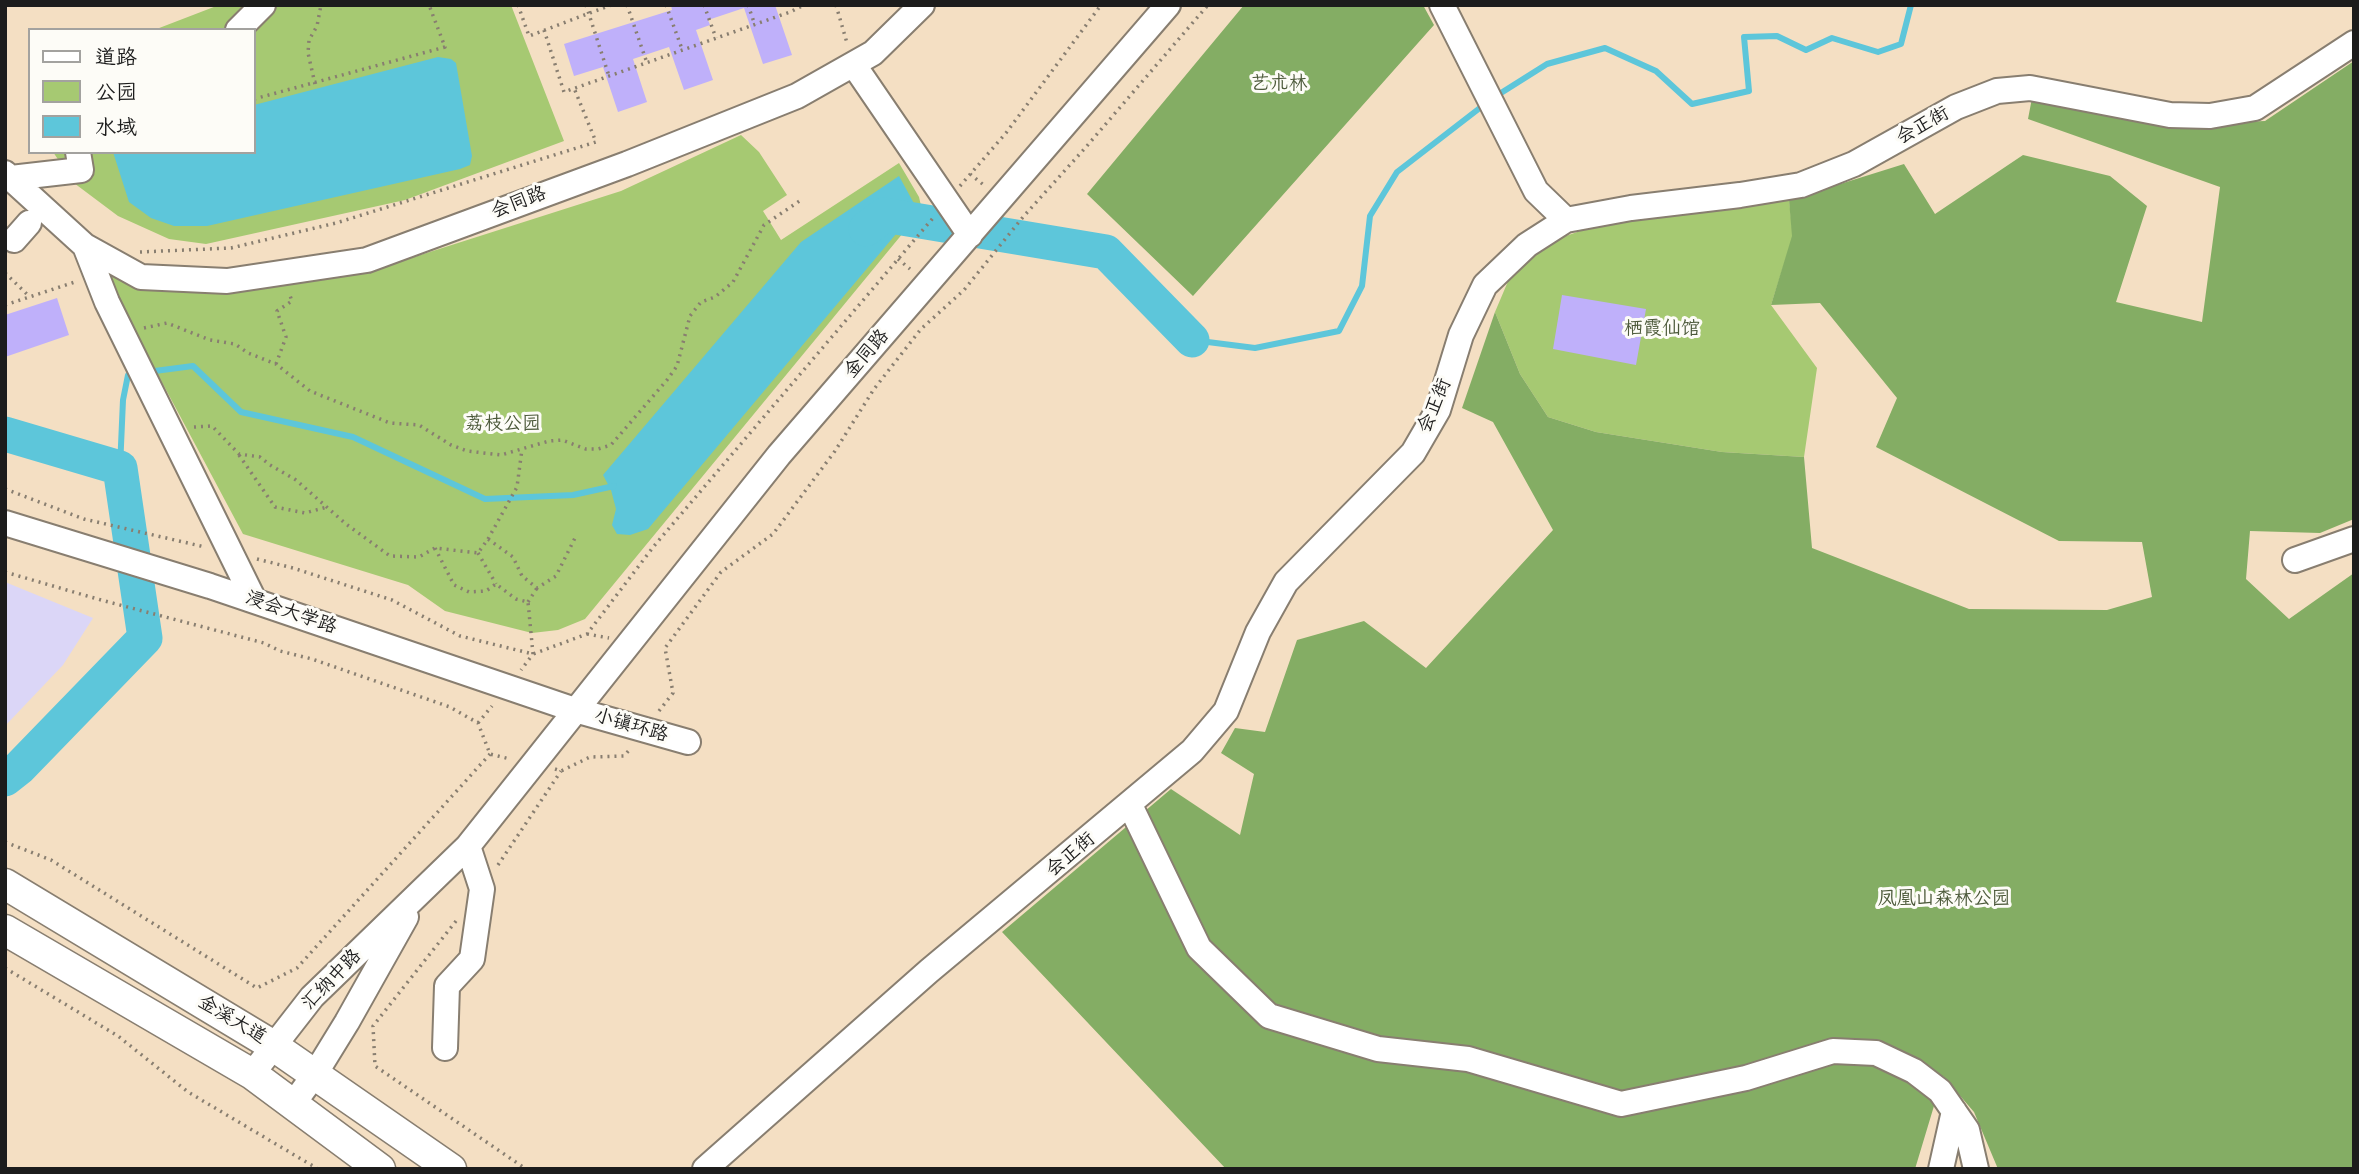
<!DOCTYPE html>
<html>
<head>
<meta charset="utf-8">
<style>
	body { margin:0 }
	#map { position:relative; width:2359px; height:1174px; overflow:hidden; background:#f4dfc3; font-family:Sriracha,"LXGW WenKai TC",sans-serif }
	canvas { display:block }
	.frame { position:absolute; inset:0; border:7px solid #1c1c1c; pointer-events:none }
	.legend { position:absolute; left:28px; top:28px; width:228px; height:126px; box-sizing:border-box; background:#fdfcf7; border:2px solid #a3a29f; margin:0; padding:9px 12px; list-style:none; font-size:21px; color:#1c1c1c }
	.legend li { display:flex; align-items:center; gap:14px; height:35px }
	.legend b { width:35px; border:2px solid #a3a29f }
</style>
</head>
<body>
<div id="map">
<canvas width="2359" height="1174"></canvas>
<div class="frame"></div>
<ul class="legend">
<li><b style="height:9px;background:#fff"></b>道路</li>
<li><b style="height:19px;background:#a6c972"></b>公园</li>
<li><b style="height:19px;background:#5dc6da"></b>水域</li>
</ul>
</div>
<script>
const g = document.querySelector('canvas').getContext('2d');
g.lineJoin = 'round';
function paint(path, color) {
  g.fillStyle = color;
  g.fill(path, 'evenodd');
}
function shape(rows) {
  const path = new Path2D();
  for (const r of rows) {
    path.moveTo(r[0], r[1]);
    for (let i = 2; i < r.length; i += 2) path.lineTo(r[i], r[i + 1]);
  }
  return path;
}
function trace(path, color, width, dash) {
  g.strokeStyle = color;
  g.lineWidth = width;
  g.lineCap = dash ? 'butt' : 'round';
  g.setLineDash(dash || []);
  g.stroke(path);
}
function label(font, color, halo, rows, align = 'center') {
  g.font = font + ' Sriracha,"LXGW WenKai TC",sans-serif';
  g.lineWidth = 6;
  g.setLineDash([]);
  g.textBaseline = 'middle';
  g.strokeStyle = halo;
  g.fillStyle = color;
  for (const [text, x, y, turn = 0] of rows) {
    g.save();
    g.translate(x, y);
    g.rotate((+turn || 0) * Math.PI / 180);
    g.textAlign = isNaN(turn) ? turn : align;
    if (halo) g.strokeText(text, 0, 0);
    g.fillText(text, 0, 0);
    g.restore();
  }
}
const built = shape([
	[5,582,93,618,63,665,5,726]
]);
const green = shape([
	[219,5,511,5,564,141,405,200,206,244,169,239,118,216,74,183,53,152,254,152,254,30,154,30],
	[741,135,759,152,787,195,763,211,781,240,899,163,919,197,922,210,585,619,558,630,532,633,445,611,408,585,243,534,101,268,367,272,621,191],
	[1789,200,1793,236,1771,305,1817,368,1804,457,1722,452,1596,432,1548,417,1520,374,1495,312,1509,279,1546,243,1597,225]
]);
const forest = shape([
	[1244,5,1423,5,1434,25,1193,296,1087,194],
	[2354,61,2354,519,2320,533,2250,531,2246,579,2289,619,2354,573,2354,1169,1998,1169,1974,1112,1943,1076,1915,1169,1226,1169,1002,932,1171,789,1240,835,1254,774,1221,753,1235,728,1265,732,1297,640,1364,621,1426,668,1553,530,1493,422,1462,408,1495,312,1520,374,1548,417,1596,432,1722,452,1804,457,1812,548,1969,609,2107,610,2152,597,2142,542,2059,541,1876,447,1897,398,1820,303,1771,305,1792,236,1789,200,1904,164,1935,214,2023,155,2110,176,2147,206,2116,302,2202,322,2220,187,2028,119,2032,98,2170,125,2265,121]
]);
const water = shape([
	[438,57,451,59,456,63,472,156,470,165,460,169,207,226,174,226,151,218,129,202,113,152,254,152,254,105],
	[899,176,917,209,648,529,630,535,617,534,612,525,616,509,611,490,603,475,801,242]
]);
const stream = shape([
	[1493,98,1547,64,1605,48,1656,71,1692,104,1749,91,1744,37,1777,36,1806,50,1832,38,1878,52,1901,44,1911,5],
	[1192,340,1255,348,1339,331,1362,286,1370,216,1397,172,1485,104],
	[147,372,193,366,241,412,353,437,485,499,573,495,614,486],
	[120,468,123,400,128,375,136,374]
]);
const river = shape([
	[866,229,884,215,1106,252,1192,340],
	[5,434,120,468,145,638,19,768,5,779]
]);
const building = shape([
	[671,5,775,5,792,55,763,64,744,8,708,20,710,25,696,30,713,80,684,90,669,47,633,59,647,102,618,112,603,67,574,76,564,44,672,10],
	[1562,295,1646,309,1636,365,1553,349],
	[57,298,69,335,5,357,5,315]
]);
const path = shape([
	[518,5,529,36,611,5],
	[586,5,609,76],
	[627,5,647,63],
	[666,5,682,49],
	[704,5,716,38],
	[748,5,755,25],
	[836,5,847,43],
	[544,30,564,92,790,12,804,5],
	[315,84,308,53,309,40,317,26,321,5],
	[254,99,445,47,429,5],
	[970,174,985,186],
	[960,186,1006,133,1101,5],
	[140,252,231,248,336,223,596,142,574,88],
	[898,259,910,269],
	[5,273,30,297],
	[5,305,78,281],
	[144,328,167,323,210,340,235,344,248,353,276,364,310,391,390,423,419,425,451,445,467,451,501,455,549,441,562,440,586,449,598,449,611,445,667,380,677,366,690,316,701,302,715,297,733,282,764,225,801,200],
	[276,364,286,337,277,311,292,301,289,293],
	[194,427,212,426,239,454,260,457,270,465,296,480,346,524,390,556,419,557,435,548,478,553,488,539,513,557,522,576,537,588,556,576,576,536],
	[239,455,275,507,305,513,327,507],
	[5,489,84,519,205,547],
	[488,539,517,487,522,449],
	[435,548,454,585,469,592,486,591,496,584,516,599,528,602,533,654,521,670],
	[478,553,496,584],
	[257,559,293,568,392,600,460,636,533,654,587,634,654,546,933,218],
	[5,572,101,600,264,643,280,651,312,659,450,707,478,723,490,754,510,759],
	[528,602,537,588],
	[587,634,609,638],
	[659,711,673,693,665,648,721,572,773,534,835,451,874,389,921,329,964,290,1023,217,1086,147,1208,5],
	[478,723,492,706],
	[555,769,561,771,590,757,624,756,631,748],
	[5,842,51,860,257,988,297,968,490,754],
	[498,865,561,771],
	[456,921,373,1026,375,1066,526,1169],
	[5,968,118,1036,188,1092,318,1169]
]);
const minor = shape([
	[1442,5,1536,191,1566,220],
	[238,30,263,5],
	[858,71,970,235],
	[5,173,85,246,141,277,227,281,367,260,627,164,797,96,873,53,922,5],
	[11,178,81,170,78,152],
	[14,240,29,223],
	[85,246,107,302,254,600],
	[5,523,210,586,575,710,688,742],
	[2295,560,2354,539],
	[1130,805,1199,948,1269,1016,1378,1049,1468,1059,1621,1104,1746,1078,1833,1051,1876,1053,1914,1071,1940,1091,1967,1130,1976,1169],
	[445,1048,447,986,472,959,482,889,468,846],
	[252,1074,312,997,468,846,779,455,1168,5],
	[293,1104,315,1074,347,1022,406,917],
	[705,1169,929,971,1192,751,1226,711,1258,632,1286,582,1413,453,1438,410,1461,335,1485,285,1527,245,1566,220,1631,208,1740,195,1801,185,1854,164,1956,107,1997,91,2030,88,2170,115,2210,116,2255,108,2354,43],
	[1941,1169,1954,1111]
]);
const major = shape([
	[5,884,272,1045,451,1169],
	[5,930,252,1074,380,1169]
]);
const parkNames = [
	["艺术林",1279,84],
	["栖霞仙馆",1662,329],
	["荔枝公园",503,424],
	["凤凰山森林公园",1944,899]
];
const streetNames = [
	["会正街",1923,126,-29],
	["会同路",519,203,-21],
	["金同路",867,354,-49],
	["会正街",1435,406,-67],
	["浸会大学路",291,613,19],
	["小镇环路",631,726,16],
	["会正街",1071,855,-40],
	["汇纳中路",332,980,-46],
	["金溪大道",232,1020,31]
];
paint(built, '#dbd6f7');
paint(green, '#a6c972');
paint(forest, '#84ad64');
paint(water, '#5dc6da');
trace(stream, '#5dc6da', 6);
trace(river, '#5dc6da', 35);
paint(building, '#bfb0fa');
trace(minor, '#887e70', 28);
trace(major, '#887e70', 33);
trace(path, '#887e70', 3.5, [2, 5]);
trace(minor, '#fff', 24);
trace(major, '#fff', 30);
label('19px', '#4c593a', '#fdfcf7', parkNames);
label('19px', '#1c1c1c', '#fdfcf7', streetNames);
</script>
</body>
</html>
